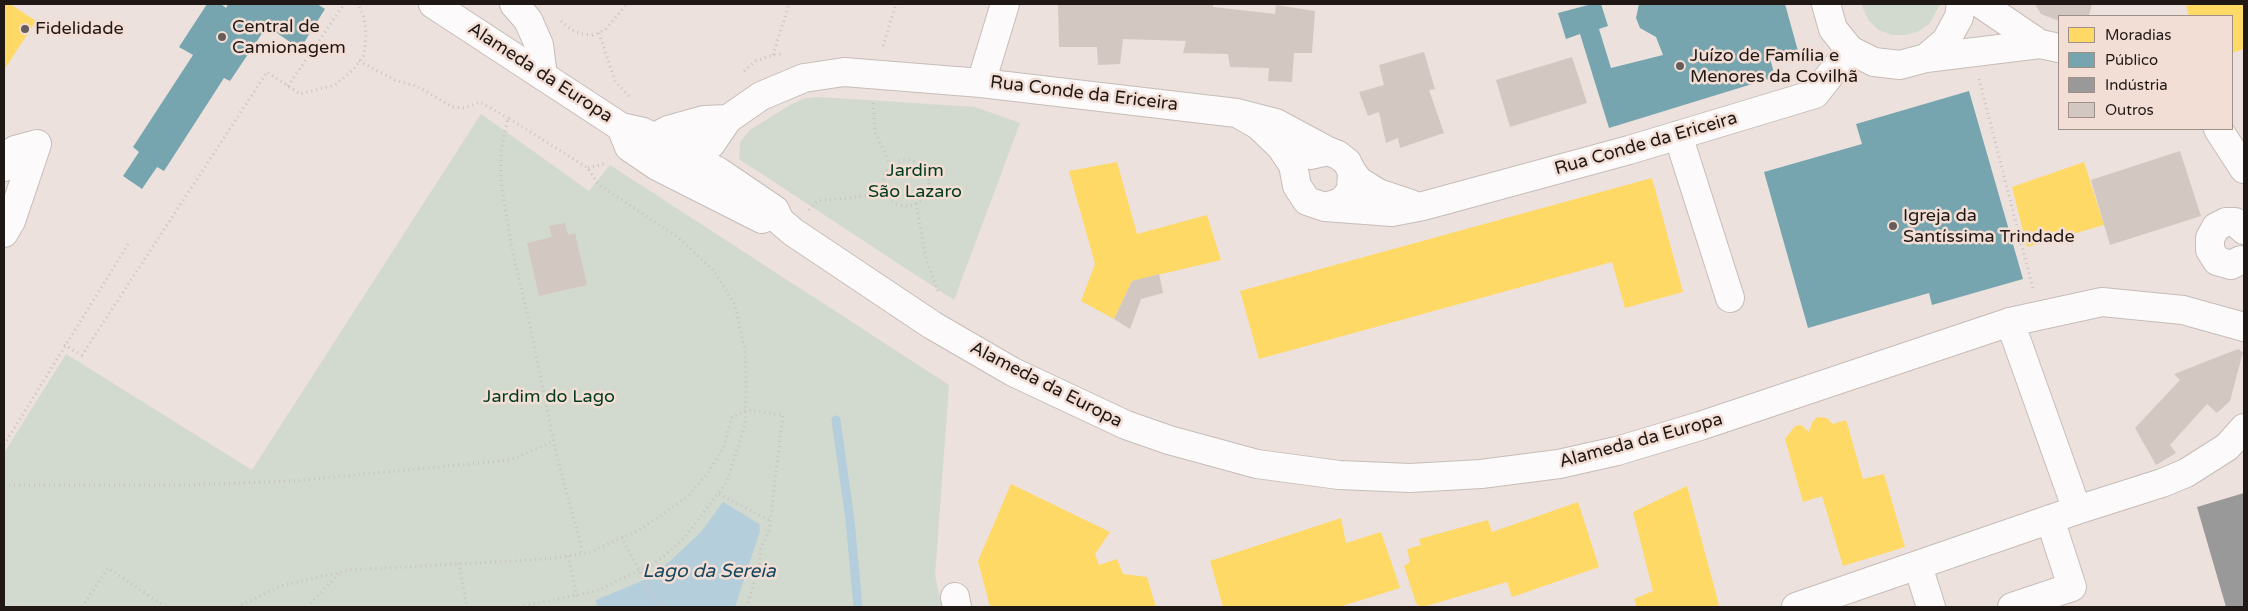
<!DOCTYPE html>
<html>
<head>
<meta charset="utf-8">
<style>
	body { margin:0 }
	#map { position:relative; width:2248px; height:611px; overflow:hidden; background:#ece1dc; font-family:"Varela Round",sans-serif }
	canvas { display:block }
	.frame { position:absolute; inset:0; border:5px solid #1f1815; pointer-events:none }
	.legend { position:absolute; left:2058px; top:15px; width:175px; height:115px; box-sizing:border-box; background:#f3ded5; border:1px solid #9e8f88; margin:0; padding:6px 9px; list-style:none; font-size:15px; color:#1f1815 }
	.legend li { display:flex; align-items:center; gap:10px; height:25px }
	.legend b { width:25px; border:1px solid #9e8f88 }
</style>
</head>
<body>
<div id="map">
<canvas width="2248" height="611"></canvas>
<div class="frame"></div>
<ul class="legend">
<li><b style="height:14px;background:#ffd966"></b>Moradias</li>
<li><b style="height:14px;background:#76a5af"></b>Público</li>
<li><b style="height:14px;background:#999"></b>Indústria</li>
<li><b style="height:14px;background:#d3c7c1"></b>Outros</li>
</ul>
</div>
<script>
const g = document.querySelector('canvas').getContext('2d');
g.lineJoin = 'round';
function paint(path, color) {
  g.fillStyle = color;
  g.fill(path, 'evenodd');
}
function shape(rows) {
  const path = new Path2D();
  for (const r of rows) {
    if (r.length === 3) {
      path.moveTo(r[0] + r[2], r[1]);
      path.arc(r[0], r[1], r[2], 0, 2 * Math.PI);
      continue;
    }
    path.moveTo(r[0], r[1]);
    for (let i = 2; i < r.length; i += 2) path.lineTo(r[i], r[i + 1]);
  }
  return path;
}
function trace(path, color, width, dash) {
  g.strokeStyle = color;
  g.lineWidth = width;
  g.lineCap = dash ? 'butt' : 'round';
  g.setLineDash(dash || []);
  g.stroke(path);
}
function label(font, color, halo, rows, align = 'center') {
  g.font = font + ' "Varela Round",sans-serif';
  g.lineWidth = 5;
  g.setLineDash([]);
  g.textBaseline = 'middle';
  g.strokeStyle = halo;
  g.fillStyle = color;
  for (const [text, x, y, turn = 0] of rows) {
    g.save();
    g.translate(x, y);
    g.rotate((+turn || 0) * Math.PI / 180);
    g.textAlign = isNaN(turn) ? turn : align;
    if (halo) g.strokeText(text, 0, 0);
    g.fillText(text, 0, 0);
    g.restore();
  }
}
const green = shape([
	[1861,4,1940,4,1930,23,1919,31,1906,35,1892,35,1879,30,1869,21],
	[819,97,975,107,1020,123,954,300,739,159,740,142,750,130,790,105,806,98],
	[481,114,589,191,610,165,949,385,935,575,942,607,4,607,4,453,66,354,252,470]
]);
const water = shape([
	[723,502,759,524,760,531,735,607,597,607,596,600,642,581,669,562,701,532]
]);
const homes = shape([
	[4,4,10,4,36,21,4,70],
	[2195,4,2244,4,2244,49,2232,53,2232,16,2189,16,2186,6],
	[1117,162,1137,234,1207,215,1221,260,1132,281,1114,319,1081,301,1095,264,1069,171],
	[2084,162,2104,225,2027,247,2012,187],
	[1652,178,1683,292,1625,308,1612,262,1259,359,1240,291],
	[1817,417,1827,418,1833,424,1846,420,1863,479,1884,474,1905,547,1843,566,1822,496,1803,502,1785,439,1795,426,1801,425,1809,432,1812,423],
	[1011,484,1110,532,1095,554,1099,565,1117,559,1123,574,1147,577,1156,607,990,607,978,561],
	[1687,486,1719,605,1713,607,1637,607,1634,599,1653,591,1633,512],
	[1578,502,1599,567,1512,597,1507,582,1423,607,1420,607,1416,603,1404,566,1410,562,1407,549,1421,545,1419,539,1488,520,1492,532],
	[1341,518,1346,543,1381,532,1400,588,1339,607,1223,607,1210,561]
]);
const public = shape([
	[207,4,221,4,226,8,228,4,317,4,325,9,300,49,267,26,230,81,224,78,164,171,157,167,142,189,123,176,139,152,133,147,193,55,179,47],
	[1592,4,1601,4,1608,26,1599,29,1611,68,1663,55,1656,37,1640,28,1636,18,1639,4,1785,4,1798,51,1770,58,1775,77,1609,128,1580,34,1566,39,1558,13],
	[1969,91,2023,279,1932,305,1929,293,1808,328,1764,172,1862,144,1856,124]
]);
const industry = shape([
	[2244,493,2244,607,2226,607,2197,507]
]);
const stream = shape([
	[836,420,850,520,858,607]
]);
const building = shape([
	[1058,4,1213,4,1213,7,1275,14,1276,5,1315,11,1312,53,1294,53,1292,82,1268,81,1269,68,1230,67,1228,54,1183,53,1186,41,1123,39,1120,64,1098,65,1097,47,1059,47],
	[2035,4,2092,4,2089,16,2059,16,2059,21,2041,14],
	[1424,52,1435,89,1429,90,1444,133,1400,148,1398,138,1386,143,1379,112,1368,116,1359,92,1384,85,1379,65],
	[1572,57,1587,103,1510,127,1496,80],
	[2180,151,2201,216,2110,245,2091,180],
	[565,223,568,235,575,233,587,285,539,296,527,243,552,237,549,226],
	[1159,274,1163,293,1141,299,1130,329,1114,319,1132,281],
	[2238,349,2243,352,2230,401,2217,413,2207,404,2170,445,2176,453,2156,465,2135,428,2180,380,2174,374]
]);
const path = shape([
	[561,21,572,30,582,34,592,35,605,30,627,4],
	[599,33,615,81,630,97],
	[883,46,896,4],
	[773,55,789,4],
	[359,61,395,80,416,86,453,107,464,108,480,102,508,118],
	[744,71,756,61,773,55,783,54],
	[1979,79,2033,289],
	[288,86,344,4],
	[873,103,875,132,891,166],
	[906,183,23],
	[588,168,607,163],
	[916,203,926,259,939,294],
	[809,210,817,201,886,194],
	[64,345,82,355,267,72,300,94,335,85,354,69,364,55,366,34,364,17,358,4],
	[4,445,130,241],
	[4,485,190,485,292,481,510,460,554,441],
	[719,494,769,520],
	[622,537,626,546],
	[568,556,577,596],
	[459,563,467,607],
	[82,607,108,568,166,607],
	[237,607,281,586,349,570,548,559,588,553,641,529,687,497,708,473,724,446,732,417,747,410,783,415,769,531,761,547,759,566,747,607],
	[307,607,340,573],
	[519,607,596,591,649,566,664,556,685,537,726,483,745,425,746,384,745,351,735,305,714,271,679,238,598,184,588,168,508,118,501,151,501,181,512,249,531,330,555,449,581,545,581,554]
]);
const minor = shape([
	[514,4,528,20,539,45,543,76],
	[1826,4,1833,29,1850,50,1874,62,1900,65,1926,58,1946,41,1959,17,1961,4],
	[1981,4,2040,44],
	[1926,58,2040,44,2059,48],
	[981,83,1005,4],
	[1237,113,1258,125,1281,147,1293,165,1297,186,1307,201,1325,207,1392,212,1423,206,1629,150,1815,94,1850,50],
	[2218,129,2244,169],
	[1678,135,1730,298],
	[653,138,668,130,704,120,728,119],
	[683,152,711,144,728,119,761,96,804,78,844,72,981,83,1237,113,1276,123,1328,151],
	[1310,155,1328,151,1338,155,1347,162,1352,172,1351,189,1347,196,1341,202,1325,207],
	[4,167,15,150,37,144],
	[1352,172,1359,181,1378,193,1411,204],
	[4,233,11,221,37,144],
	[2241,260,2231,265,2217,261,2210,250,2210,238,2216,227,2226,222,2235,222,2244,230],
	[2010,322,2077,510],
	[1918,566,1931,607],
	[955,597,957,607],
	[1796,607,2077,510,2162,483,2186,473,2227,447,2244,428],
	[2012,607,2072,587,2050,519]
]);
const major = shape([
	[433,4,621,127,643,132,719,172,775,210,780,221,793,232,932,325,1013,372,1126,425,1169,440,1257,464,1339,475,1410,478,1481,474,1559,464,1617,451,1700,426,2010,322,2102,302,2183,310,2244,327],
	[621,127,629,147,657,166,762,219]
]);
const pathBridge = shape([
	[626,546,659,607]
]);
const markers = [
	[25,29,5,"#675e5b"],
	[222,37,5,"#675e5b"],
	[1680,66,5,"#675e5b"],
	[1893,226,5,"#675e5b"]
];
const poiNames = [
	["Central de",232,27],
	["Camionagem",232,48],
	["Fidelidade",35,29],
	["Juízo de Família e",1690,56],
	["Menores da Covilhã",1690,77],
	["Igreja da",1903,216],
	["Santíssima Trindade",1903,237]
];
const streetNames = [
	["Alameda da Europa",540,73,33],
	["Rua Conde da Ericeira",1084,94,7],
	["Rua Conde da Ericeira",1646,144,-16],
	["Alameda da Europa",1046,385,27],
	["Alameda da Europa",1641,441,-15]
];
const parkNames = [
	["Jardim",915,171],
	["São Lazaro",915,192],
	["Jardim do Lago",549,397]
];
const waterNames = [
	["Lago da Sereia",709,572]
];
paint(green, '#d2d9ce');
paint(water, '#b5cedc');
paint(homes, '#ffd966');
paint(public, '#76a5af');
paint(industry, '#999');
trace(stream, '#b5cedc', 9);
paint(building, '#d3c7c1');
trace(minor, '#c6bdb9', 30);
trace(major, '#c6bdb9', 30);
trace(path, '#c8c3c2', 3, [1, 4]);
trace(minor, '#fcfafa', 28);
trace(major, '#fcfafa', 28);
trace(pathBridge, '#c8c3c2', 3, [1, 4]);
for (const [x, y, r, color] of markers) {
  const dot = new Path2D();
  dot.arc(x, y, r, 0, 2 * Math.PI);
  g.fillStyle = color;
  g.fill(dot);
  trace(dot, '#f3ded5', 2);
}
label('18px', '#1f1815', '#f3ded5', poiNames, 'left');
label('18px', '#1f1815', '#f3ded5', streetNames);
label('18px', '#003c1c', '#f3ded5', parkNames);
label('italic 19px', '#15485f', '#f3ded5', waterNames);
</script>
</body>
</html>
